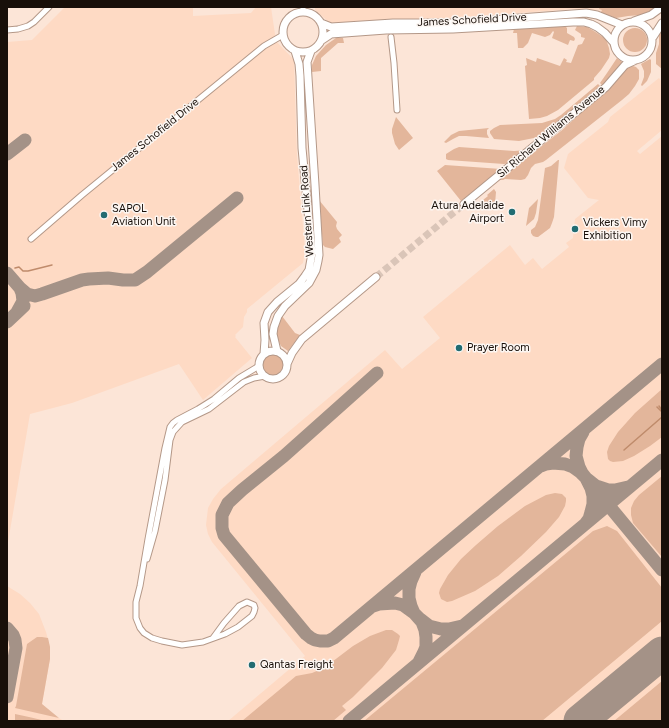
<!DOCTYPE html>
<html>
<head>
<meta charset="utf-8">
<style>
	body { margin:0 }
	#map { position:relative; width:669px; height:728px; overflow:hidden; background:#fce5d7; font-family:Figtree,sans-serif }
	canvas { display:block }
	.frame { position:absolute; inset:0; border:8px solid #180f09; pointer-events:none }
</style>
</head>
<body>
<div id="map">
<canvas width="669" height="728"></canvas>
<div class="frame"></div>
</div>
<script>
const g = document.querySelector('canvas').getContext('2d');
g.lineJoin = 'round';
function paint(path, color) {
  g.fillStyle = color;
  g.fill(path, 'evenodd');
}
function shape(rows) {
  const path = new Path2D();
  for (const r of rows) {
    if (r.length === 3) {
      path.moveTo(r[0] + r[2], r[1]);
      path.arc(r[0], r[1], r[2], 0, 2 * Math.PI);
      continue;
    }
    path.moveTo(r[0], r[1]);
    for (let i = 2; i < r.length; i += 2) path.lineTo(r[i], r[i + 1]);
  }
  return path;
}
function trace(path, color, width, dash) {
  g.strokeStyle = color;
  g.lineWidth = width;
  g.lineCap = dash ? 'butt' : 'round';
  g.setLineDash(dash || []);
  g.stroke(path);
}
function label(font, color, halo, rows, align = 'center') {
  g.font = font + ' Figtree,sans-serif';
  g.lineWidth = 3;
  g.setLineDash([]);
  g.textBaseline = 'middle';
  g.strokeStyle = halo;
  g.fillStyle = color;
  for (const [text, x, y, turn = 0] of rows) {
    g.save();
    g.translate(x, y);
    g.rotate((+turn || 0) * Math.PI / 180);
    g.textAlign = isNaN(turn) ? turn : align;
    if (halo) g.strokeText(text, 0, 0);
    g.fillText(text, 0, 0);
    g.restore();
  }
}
const built = shape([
	[65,7,193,7,193,16,251,13,256,7,271,7,276,41,294,60,297,156,305,250,303,263,247,309,247,312,244,317,243,327,235,335,236,336,235,337,252,358,203,400,179,364,72,403,30,414,7,548,7,42,32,40],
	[315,7,628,7,604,11,575,9,445,18,331,24,315,10],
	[659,78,662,82,662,130,637,151,640,154,662,136,662,721,228,721,305,656,212,542,208,534,206,525,208,508,213,499,221,489,385,350,402,369,440,338,423,317,510,245,525,265,533,258,542,269,569,247,566,243,573,238,575,219,599,200,588,198,564,168,568,154,608,122,610,117],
	[7,586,20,594,30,603,39,614,46,632,50,647,50,659,42,704,55,716,64,721,7,721]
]);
const green = shape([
	[600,7,654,7,653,10,650,11,641,15,628,16,616,18,604,14,601,12,602,10,599,9],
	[564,25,567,28,567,33,574,37,575,39,574,41,570,40,568,45,552,38,554,32,553,31,550,35,545,37,532,33,528,43,523,48,518,48,517,33,513,33,514,29,516,28],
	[577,26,587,27,594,31,606,39,609,48,610,54,609,58,601,70,594,78,594,80,558,110,547,116,540,118,529,119,525,66,527,65,526,58,536,62,537,58,560,66,564,58,567,60,566,62,571,63,578,45,582,44,585,38,581,37,581,34,575,30],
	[662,28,662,69,656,64,656,53,659,44,659,33],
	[635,40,12],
	[336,38,343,38,344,43,338,43,321,58,321,71,312,72,312,65,316,56,326,45],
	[617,58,622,62,617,70,603,86,600,83,607,73],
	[650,59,651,60,651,72,647,81,642,86,641,85,644,77,644,71,641,64],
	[633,66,636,67,639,70,639,79,635,86,629,94,622,100,546,160,543,162,535,164,531,168,528,175,525,179,521,180,505,179,503,180,498,180,561,131,612,85,624,71,628,67],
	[598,84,602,88,548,131,539,136,534,138,519,141,494,139,490,133,490,131,494,128,500,125,542,123,555,119,561,115],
	[396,117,413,138,399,150,395,144,392,133,392,129],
	[489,128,487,130,487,134,489,138,466,136,459,136,453,139,446,143,444,142,451,135,459,131],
	[459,147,514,151,527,150,509,163,504,164,448,160,446,159,446,154,454,149],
	[558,160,559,160,554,217,552,223,550,228,538,237,536,237,533,236,531,233,531,230,535,227,538,220,545,168,551,166],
	[445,165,501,169,501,170,461,201,437,171],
	[494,189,496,192,495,204,491,207,482,207,478,204,488,196,487,195],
	[538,199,536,213,534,219,526,226,529,208],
	[319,200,337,222,336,226,337,229,342,235,339,238,341,242,333,249,325,247,323,245],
	[282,316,295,333,300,335,288,351,281,346,277,338,277,326],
	[273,365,11],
	[662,389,662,437,650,446,634,456,623,461,613,462,610,461,608,459,607,452,609,446,618,432,635,413],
	[662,476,662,557,633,523,631,515,631,508,634,501,639,495],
	[555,493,562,494,566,498,566,501,565,506,559,517,546,532,521,556,498,576,475,591,452,601,447,602,441,599,439,593,440,589,448,575,461,559,476,545,498,526,525,506,546,495],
	[607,526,617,531,662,588,662,621,542,721,364,721,593,531],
	[386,630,392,630,398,634,400,636,399,640,396,650,382,668,353,697,342,706,346,710,333,721,242,721,296,676,312,673,324,668,353,646,370,636],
	[37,637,42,637,48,638,50,647,50,659,42,704,59,718,15,708,16,706,27,644],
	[662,681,662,721,614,721],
	[15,714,29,717,46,721,15,721]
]);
const stream = shape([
	[15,268,19,267,23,271,28,271,52,265],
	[659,406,662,410],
	[657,407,661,411],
	[624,450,662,417]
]);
const taxiway = shape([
	[7,154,25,140],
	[7,273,20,288,22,293,23,301,17,312],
	[20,288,27,294,35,296,42,294,82,280,89,279,108,278,123,280,135,280,147,272,237,198],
	[7,322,24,306],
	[377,373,284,456,242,490,228,503,222,515,222,528,224,535,306,634,311,638,315,640,320,641,328,641,334,638,662,364],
	[583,432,579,439,577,447,576,456,579,467,582,473,586,478,596,486,608,490,615,490,628,487],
	[541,466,546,464,553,463,565,464,573,467,580,472,586,478,591,488,593,496,593,504,591,512,589,519,586,523],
	[586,478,662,570],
	[415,572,411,581,409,589,409,598,411,606,414,613,420,619,429,626,441,629,449,629,462,626],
	[373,606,379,604,395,603,403,605,414,613,422,622,425,630,426,637,426,647,424,652,419,662],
	[7,628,13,635,15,640,16,648,7,697],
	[349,721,662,460]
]);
const runway = shape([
	[580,721,662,653]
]);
const secondaryTunnel = shape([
	[376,277,464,204]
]);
const street = shape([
	[303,7,303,12],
	[7,30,18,29,28,26,34,22,49,7],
	[391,37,394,63,397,110],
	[31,239,82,195,264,46,283,35],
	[147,559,155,531,165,480,170,440,173,432,182,422,209,409,244,382,254,378,265,376],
	[213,638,224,623,239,606,247,602,254,605,255,608,254,612,252,616,238,627,225,634,203,642,182,645,162,641,152,638,144,633,140,628,136,618,136,602,140,586,148,539,165,448,170,427,173,423,177,420,198,409,214,399,239,378,259,366]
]);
const secondary = shape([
	[303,32,20],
	[634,21,651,15,662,7],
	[633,41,19],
	[321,23,331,27,393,23,453,23,586,13,597,15,622,25],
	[653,37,662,23],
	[322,40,331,34,386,30,453,29,573,22,584,22,591,24,597,27,605,33,614,43],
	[464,204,606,87,625,65,636,60],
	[273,365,14],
	[277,351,273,334,274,327,278,316,285,306,309,283,316,270,318,261,319,255,315,185,307,62,311,51],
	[264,354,265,340,264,323,268,312,277,302,299,284,305,276,309,270,312,253,302,148,300,76,299,64,295,51],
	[287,364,292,353,302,339,376,277]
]);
const markers = [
	[512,212,4,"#216c72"],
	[104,215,4,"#216c72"],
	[575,229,4,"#216c72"],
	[459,348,4,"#216c72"],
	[252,665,4,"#216c72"]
];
const streetNames = [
	["James Schofield Drive",472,20,-3],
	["Sir Richard Williams Avenue",551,132,-40],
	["James Schofield Drive",155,135,-39],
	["Western Link Road",307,211,-94]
];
const poiNames = [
	["Atura Adelaide",504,206,"right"],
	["Airport",504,219,"right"],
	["SAPOL",112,209],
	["Aviation Unit",112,222],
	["Vickers Vimy",583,223],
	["Exhibition",583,236],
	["Prayer Room",467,348],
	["Qantas Freight",260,665]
];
paint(built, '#fedac4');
paint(green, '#e3b69b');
trace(stream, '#bf8b6b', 1.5);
trace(taxiway, '#a49287', 13);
trace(runway, '#a49287', 33);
trace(secondaryTunnel, '#dac5b8', 7, [7, 3.5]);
trace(street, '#b49888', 7);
trace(secondary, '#b49888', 9);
trace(street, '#fff', 5);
trace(secondary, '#fff', 7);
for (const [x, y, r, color] of markers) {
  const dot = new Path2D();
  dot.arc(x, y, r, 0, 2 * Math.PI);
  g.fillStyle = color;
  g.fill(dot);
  trace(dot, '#fcf6f2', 1.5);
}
label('11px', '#180f09', '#fcf6f2', streetNames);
label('11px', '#180f09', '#fcf6f2', poiNames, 'left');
</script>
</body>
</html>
